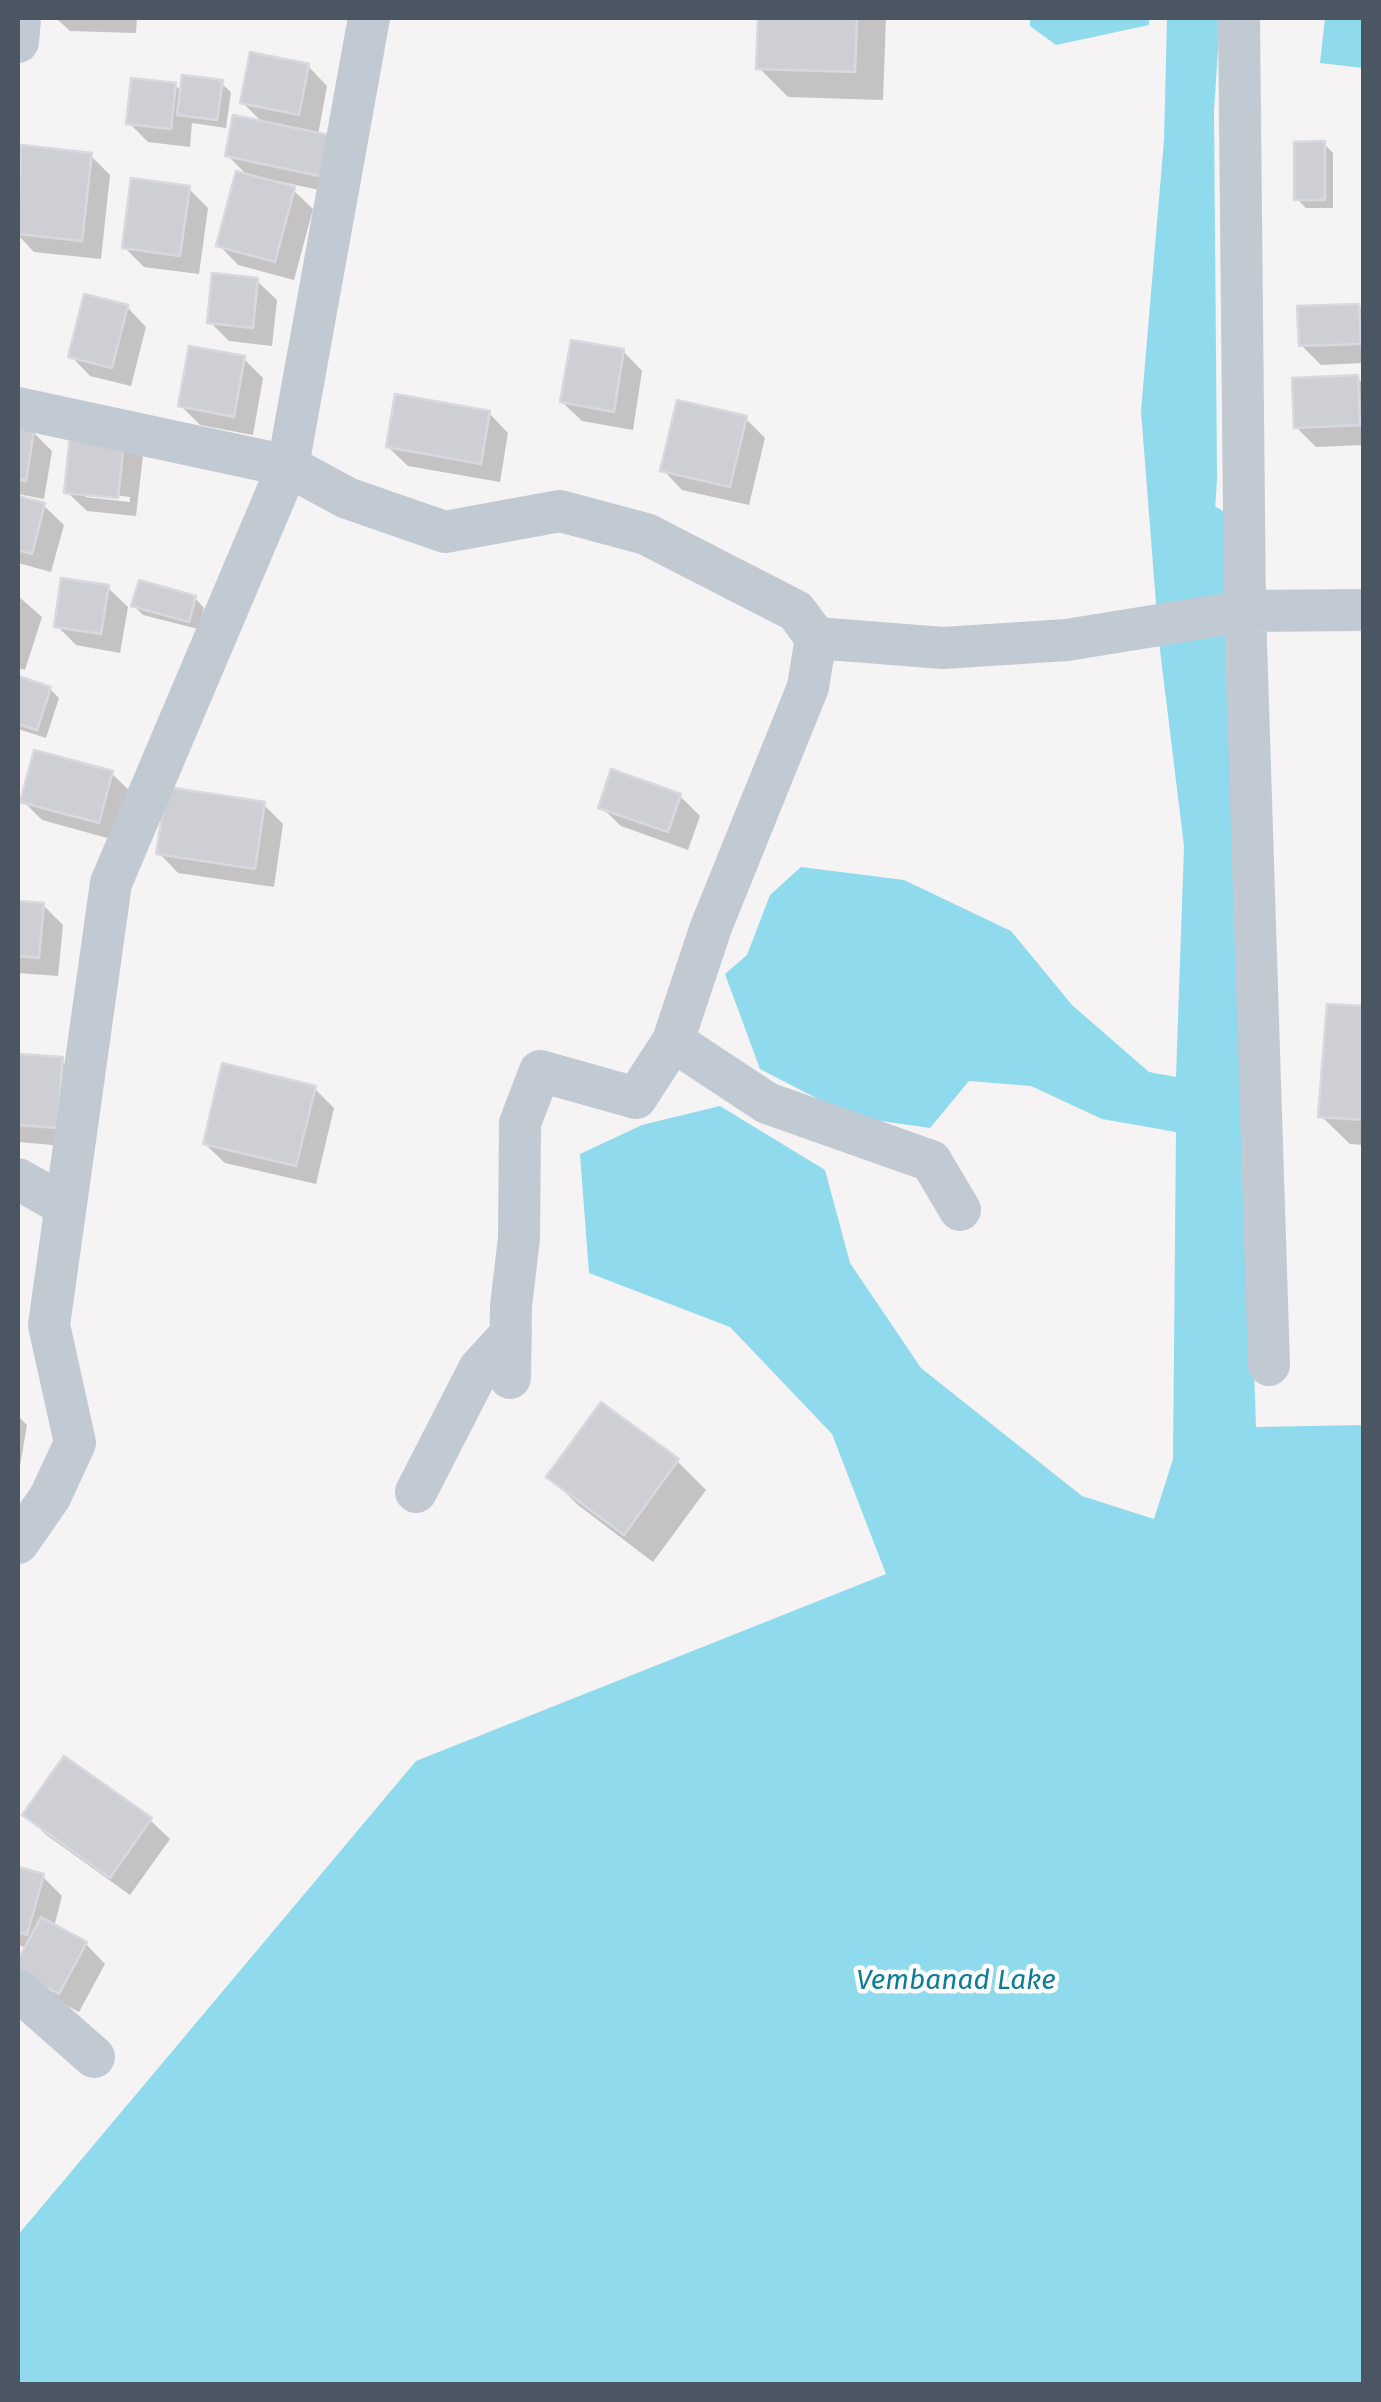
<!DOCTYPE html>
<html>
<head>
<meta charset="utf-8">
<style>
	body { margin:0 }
	#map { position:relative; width:1381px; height:2402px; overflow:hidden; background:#f5f3f3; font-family:"Fira Sans",sans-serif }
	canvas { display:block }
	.frame { position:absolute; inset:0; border:20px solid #4a5661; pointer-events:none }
</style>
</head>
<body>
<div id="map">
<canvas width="1381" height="2402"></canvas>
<div class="frame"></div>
</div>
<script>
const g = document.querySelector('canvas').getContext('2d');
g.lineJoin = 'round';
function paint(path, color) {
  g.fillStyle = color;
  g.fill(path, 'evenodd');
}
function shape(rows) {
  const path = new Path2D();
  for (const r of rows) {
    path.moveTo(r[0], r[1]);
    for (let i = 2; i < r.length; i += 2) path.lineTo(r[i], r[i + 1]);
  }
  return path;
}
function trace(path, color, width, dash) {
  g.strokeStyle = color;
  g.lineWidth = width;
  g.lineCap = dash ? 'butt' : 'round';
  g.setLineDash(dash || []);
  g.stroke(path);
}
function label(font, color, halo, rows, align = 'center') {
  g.font = font + ' "Fira Sans",sans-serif';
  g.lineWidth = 9;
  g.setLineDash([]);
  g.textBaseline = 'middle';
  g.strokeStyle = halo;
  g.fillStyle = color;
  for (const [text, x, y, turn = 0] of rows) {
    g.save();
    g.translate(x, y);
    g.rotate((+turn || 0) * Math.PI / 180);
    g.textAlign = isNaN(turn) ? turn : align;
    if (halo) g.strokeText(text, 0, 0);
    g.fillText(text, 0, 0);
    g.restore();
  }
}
const water = shape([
	[1030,18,1149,18,1149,25,1056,45,1030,26],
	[1167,18,1220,18,1214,111,1217,479,1206,653,1230,655,1256,1427,1363,1425,1363,2384,18,2384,18,2235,416,1761,886,1574,832,1434,730,1327,589,1273,580,1154,642,1125,720,1106,825,1170,850,1263,921,1368,1082,1496,1154,1519,1173,1459,1176,1132,1102,1119,1031,1086,969,1081,930,1128,853,1117,760,1069,725,974,747,955,770,895,801,867,904,880,1011,931,1072,1005,1149,1072,1176,1077,1184,846,1159,642,1141,411,1164,140],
	[1325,18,1363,18,1363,68,1320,63]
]);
const shadow = shape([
	[56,18,137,18,136,33,70,31],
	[761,18,886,18,883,100,788,97,759,68],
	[308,66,327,86,318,135,348,196,277,181,276,185,293,190,313,209,294,280,238,265,219,245,250,178,227,155,264,124,242,102],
	[221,83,231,92,226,128,192,123,190,147,148,142,129,123,175,85,182,92],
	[1324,144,1333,153,1333,208,1306,208,1297,199],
	[24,148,90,155,110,175,101,259,34,252,18,235],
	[189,189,208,208,199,274,144,267,124,247],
	[257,281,277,300,272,346,229,341,210,322],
	[1358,306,1364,312,1364,363,1321,365,1301,345],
	[127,307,146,327,131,386,90,376,71,356],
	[623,351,642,371,633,430,582,421,562,402],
	[243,358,263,378,253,435,200,425,180,405],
	[1357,378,1364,384,1364,445,1316,447,1296,427],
	[489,413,508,433,500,482,408,466,388,447],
	[746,419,765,438,749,505,682,490,663,470],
	[18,430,33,432,52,451,44,499,18,494],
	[74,430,143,455,136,516,87,511,67,492],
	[85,492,130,497,130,502,85,497],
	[18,499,44,506,64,525,51,572,18,563],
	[108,588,128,607,120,653,76,645,57,626],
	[18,596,42,617,25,670,18,668],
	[195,598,204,608,198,629,143,615,134,606],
	[18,678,50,689,59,698,46,738,18,729],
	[111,773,131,792,118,841,42,820,23,801],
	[680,796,700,816,688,850,621,826,601,807],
	[264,805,283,824,274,887,178,873,159,853],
	[18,903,43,905,63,925,58,976,18,973],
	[1364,1009,1364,1145,1350,1144,1321,1116],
	[18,1057,61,1060,81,1079,76,1147,18,1142],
	[314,1088,334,1108,316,1184,225,1163,205,1144],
	[18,1416,27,1425,19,1472,18,1472],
	[677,1461,706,1490,653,1562,578,1505,549,1477],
	[26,1815,150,1820,170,1839,130,1895,45,1834],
	[18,1869,43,1877,62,1896,54,1927,86,1944,105,1964,79,2012,35,1988,18,1971,27,1948,18,1945]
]);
const canal = shape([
	[1208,528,1214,713]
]);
const building = shape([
	[758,18,857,18,855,72,756,69,758,18],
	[250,52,309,64,299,115,240,103,250,52],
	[182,75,223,80,217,120,177,115,182,75],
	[131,78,176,83,171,129,126,124,131,78],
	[233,115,338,137,329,178,225,156,233,115],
	[1325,141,1325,200,1294,200,1294,142,1325,141],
	[21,145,92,153,82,241,18,234,21,145],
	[236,171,295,187,275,262,216,246,236,171],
	[131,178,190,186,180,256,122,248,131,178],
	[212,273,258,278,253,328,207,323,212,273],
	[84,294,128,305,112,368,68,357,84,294],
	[1359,304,1361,344,1299,346,1297,306,1359,304],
	[571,340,624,349,614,412,560,402,571,340],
	[189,346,245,356,234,417,178,406,189,346],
	[1358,375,1360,425,1294,428,1292,378,1358,375],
	[395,394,490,411,481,464,386,447,395,394],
	[677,400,747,416,730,487,660,471,677,400],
	[18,427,34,430,26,481,18,479,18,427],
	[71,427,125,433,118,498,64,493,71,427],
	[18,496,45,503,32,554,18,550,18,496],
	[61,578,109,585,101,634,54,627,61,578],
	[139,580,196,596,189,622,131,606,139,580],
	[18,676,51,687,37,730,18,724,18,676],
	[34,750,113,771,99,823,20,802,34,750],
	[611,769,681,794,668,832,598,808,611,769],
	[167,787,265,802,255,869,156,854,167,787],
	[18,901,44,903,39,958,18,956,18,901],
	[1327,1004,1364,1006,1364,1120,1318,1117,1327,1004],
	[18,1054,63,1057,57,1128,18,1125,18,1054],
	[222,1063,316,1086,296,1166,203,1144,222,1063],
	[601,1402,679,1459,624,1535,546,1477,601,1402],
	[64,1756,152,1818,110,1878,22,1815,64,1756],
	[18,1867,44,1874,27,1935,18,1932,18,1867],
	[41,1917,87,1942,59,1994,18,1972,18,1960,41,1917]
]);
const minor = shape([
	[1239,18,1245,611,1269,1365],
	[18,42,20,18],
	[18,408,288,466,347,498,445,532,560,511,646,534,796,611,816,638,808,687,711,927,673,1041,636,1098,540,1071,520,1123,519,1238,511,1306,510,1378],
	[816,638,943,648,1067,640,1245,611,1364,610],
	[673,1041,767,1103,931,1161,960,1210],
	[18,1179,64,1205],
	[416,1492,479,1369,511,1334],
	[18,1543,50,1497,75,1443,49,1325,111,883,288,466,369,18],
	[18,1990,94,2057]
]);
const waterNames = [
	["Vembanad Lake",956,1981]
];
paint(water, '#90daee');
paint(shadow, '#0003');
trace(canal, '#90daee', 45);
paint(building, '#cdcfd5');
trace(building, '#d7d9de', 2.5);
trace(minor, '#c1cad2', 42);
label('italic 28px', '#0c7c9b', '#fff', waterNames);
</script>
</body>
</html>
